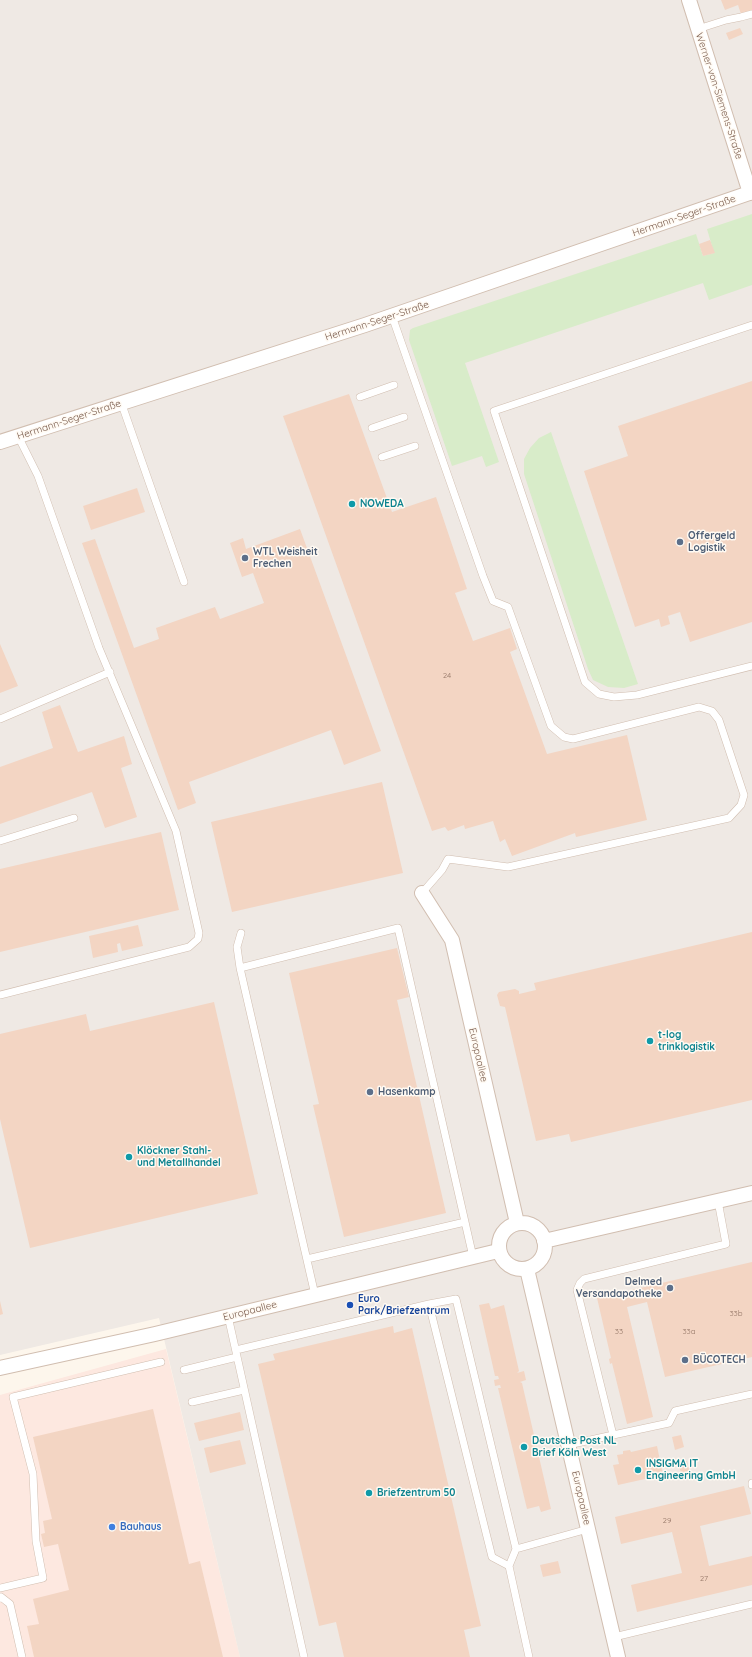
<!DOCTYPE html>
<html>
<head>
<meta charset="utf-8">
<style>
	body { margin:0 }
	canvas { display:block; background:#fdf6ec }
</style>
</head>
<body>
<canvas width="752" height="1657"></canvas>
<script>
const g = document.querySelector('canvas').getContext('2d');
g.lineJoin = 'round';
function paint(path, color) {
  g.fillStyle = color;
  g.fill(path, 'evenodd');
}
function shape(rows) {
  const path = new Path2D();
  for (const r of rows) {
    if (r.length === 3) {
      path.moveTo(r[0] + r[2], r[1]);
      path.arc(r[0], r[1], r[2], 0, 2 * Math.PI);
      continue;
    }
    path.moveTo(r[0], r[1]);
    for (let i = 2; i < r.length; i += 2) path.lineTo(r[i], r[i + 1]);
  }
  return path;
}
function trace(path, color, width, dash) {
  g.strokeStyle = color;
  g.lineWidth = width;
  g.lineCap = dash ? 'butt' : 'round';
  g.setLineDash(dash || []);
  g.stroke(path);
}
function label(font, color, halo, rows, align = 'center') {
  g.font = font + ' Quicksand,sans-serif';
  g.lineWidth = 3;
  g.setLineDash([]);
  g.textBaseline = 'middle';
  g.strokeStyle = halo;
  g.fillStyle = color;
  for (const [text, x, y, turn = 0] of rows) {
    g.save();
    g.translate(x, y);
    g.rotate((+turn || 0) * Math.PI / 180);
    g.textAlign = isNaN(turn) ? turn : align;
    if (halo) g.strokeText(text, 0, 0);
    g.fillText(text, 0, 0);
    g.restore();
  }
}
const commercial = shape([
	[166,1349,240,1657,0,1657,0,1395]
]);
const industrial = shape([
	[0,0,752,0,752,1657,240,1657,159,1318,0,1355]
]);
const green = shape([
	[752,214,752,285,709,300,703,283,465,363,499,462,486,467,482,456,452,466,409,340,410,330,413,328,696,234,703,256,714,253,707,229],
	[551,432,638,684,624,688,608,687,593,680,588,669,524,474,524,459,530,448,539,438]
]);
const building = shape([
	[721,0,752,0,752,10,741,14,738,5,725,10],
	[740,28,743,34,729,40,726,33],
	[710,240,715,253,703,256,699,244],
	[752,381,752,622,690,642,680,612,668,616,670,624,661,627,659,619,635,627,584,471,628,456,618,426],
	[349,394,392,512,436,497,467,589,455,593,473,641,510,628,517,649,510,652,547,754,627,735,647,820,576,837,575,833,512,856,505,839,500,842,493,821,465,829,464,825,448,831,445,827,432,831,283,416],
	[137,488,145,512,91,530,83,506],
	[300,529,381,751,344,765,331,730,189,782,196,803,178,810,82,543,95,539,134,648,159,639,156,628,215,607,220,619,264,603,253,573,242,577,230,543,243,538,246,549],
	[0,644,18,686,0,693],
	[60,705,78,752,124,736,132,764,121,768,137,817,105,828,92,792,0,824,0,767,53,748,42,712],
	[382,782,403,873,232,912,211,822],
	[161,832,179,910,0,952,0,869],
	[138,925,143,946,122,951,120,943,117,944,118,952,93,958,89,936],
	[752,932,752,1100,571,1142,569,1134,536,1141,505,1007,500,1006,497,995,499,992,515,989,519,991,519,994,536,990,534,983],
	[397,948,409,997,397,1000,446,1213,344,1237,313,1105,319,1104,289,973],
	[214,1002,258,1194,30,1248,0,1119,0,1034,86,1014,90,1031],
	[752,1262,752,1357,665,1377,647,1302,627,1307,653,1417,627,1424,612,1363,610,1364,609,1359,611,1358,597,1298],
	[0,1301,3,1314,0,1315],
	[489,1303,491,1309,504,1305,519,1371,517,1373,524,1371,526,1380,520,1382,522,1383,551,1509,541,1512,539,1506,527,1509,498,1388,501,1388,500,1385,495,1386,494,1380,499,1379,498,1376,495,1376,479,1305],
	[393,1326,394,1333,412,1328,481,1626,464,1630,470,1657,344,1657,336,1622,319,1626,258,1364,275,1360,273,1354],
	[153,1409,189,1564,200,1561,223,1657,34,1657,27,1626,39,1624,33,1599,69,1590,58,1544,44,1547,41,1534,45,1533,43,1521,52,1519,33,1437],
	[240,1412,244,1430,199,1441,194,1423],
	[681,1435,684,1447,675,1450,672,1437],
	[240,1440,246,1464,210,1473,204,1448],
	[657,1446,663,1475,618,1485,613,1465,619,1464,617,1455,623,1454,623,1451,630,1450,631,1452],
	[687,1461,690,1474,682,1476,678,1463],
	[744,1486,751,1514,700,1526,709,1566,752,1556,752,1585,637,1612,631,1585,682,1573,672,1532,621,1544,615,1517],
	[558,1561,561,1573,543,1577,540,1565]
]);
const service = shape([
	[698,29,726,20,741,17,752,14],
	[392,316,483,576,493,601,508,607,551,726,564,737,573,739,699,707,712,711,719,720,744,795,741,805,729,818,508,867,448,859,442,870,422,893],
	[752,325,494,411,585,682,599,694,614,697,637,695,752,666],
	[360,397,394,385],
	[121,402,184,582],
	[372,428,404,417],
	[382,457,415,446],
	[0,719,110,672],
	[0,841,74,818],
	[240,968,237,947,241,933],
	[0,995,189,947,198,939,199,933,176,831,99,648,38,476,18,436],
	[307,1259,465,1222],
	[315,1295,240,968,398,928,473,1257],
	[429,1304,492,1557,509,1566],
	[228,1316,304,1657],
	[236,1350,429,1304,456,1299,516,1549],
	[184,1370,237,1357],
	[192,1402,244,1390],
	[613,1435,669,1423,675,1411,752,1394],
	[568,1445,613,1435,577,1290,580,1283,584,1279,726,1244,718,1201],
	[752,1483,752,1485],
	[0,1588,43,1578,36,1541,33,1474,13,1397,161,1362],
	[0,1598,1,1597,10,1604,22,1657],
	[614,1637,752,1604],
	[529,1657,509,1566,516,1549,588,1529]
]);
const minor = shape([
	[689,0,750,193],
	[0,442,365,325,752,192],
	[422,893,452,940,517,1223],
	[522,1246,23],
	[544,1241,752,1193],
	[527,1269,618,1657],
	[0,1368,155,1334,498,1251]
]);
const markers = [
	[352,504,4,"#0f9aa8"],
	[680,542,4,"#5c6f8a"],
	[245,558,4,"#5c6f8a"],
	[650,1041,4,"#0f9aa8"],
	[370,1092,4,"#5c6f8a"],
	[129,1157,4,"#0f9aa8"],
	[670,1288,4,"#5c6f8a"],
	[350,1305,4,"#1a4fb4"],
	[685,1360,4,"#5c6f8a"],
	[524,1447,4,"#0f9aa8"],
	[638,1470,4,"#0f9aa8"],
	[369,1493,4,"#0f9aa8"],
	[112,1527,4,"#3f7fe0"]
];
const numberNames = [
	["24",447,676],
	["33b",736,1314],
	["33",619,1332],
	["33a",689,1332],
	["29",667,1521],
	["27",704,1579]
];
const streetNames = [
	["Werner-von-Siemens-Straße",719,96,72],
	["Hermann-Seger-Straße",684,216,-19],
	["Hermann-Seger-Straße",377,321,-18],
	["Hermann-Seger-Straße",69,420,-18],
	["Europaallee",478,1055,77],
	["Europaallee",250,1311,-14],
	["Europaallee",581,1498,77]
];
const cultureNames = [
	["NOWEDA",360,504],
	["t-log",658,1035],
	["trinklogistik",658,1047],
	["Klöckner Stahl-",137,1151],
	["und Metallhandel",137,1163],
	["Deutsche Post NL",532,1441],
	["Brief Köln West",532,1453],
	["INSIGMA IT",646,1464],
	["Engineering GmbH",646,1476],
	["Briefzentrum 50",377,1493]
];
const serviceNames = [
	["Offergeld",688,536],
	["Logistik",688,548],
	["WTL Weisheit",253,552],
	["Frechen",253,564],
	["Hasenkamp",378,1092],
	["Delmed",662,1282,"right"],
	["Versandapotheke",662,1294,"right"],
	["BÜCOTECH",693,1360]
];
const transitNames = [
	["Euro",358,1299],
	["Park/Briefzentrum",358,1311]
];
const shopNames = [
	["Bauhaus",120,1527]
];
paint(commercial, '#fde8e0');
paint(industrial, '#efe9e4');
paint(green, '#d8ecc9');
paint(building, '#f3d5c3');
trace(service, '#d1beb0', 8);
trace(minor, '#d1beb0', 16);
trace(service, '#fff', 7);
trace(minor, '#fff', 14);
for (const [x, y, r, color] of markers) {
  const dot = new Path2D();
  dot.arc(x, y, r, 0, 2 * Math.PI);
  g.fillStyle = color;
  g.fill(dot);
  trace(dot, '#fffaf3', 1.5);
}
label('8px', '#987a6a', null, numberNames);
label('10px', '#7a5c4d', '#fffaf3', streetNames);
label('bold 10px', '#0d838f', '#fffaf3', cultureNames, 'left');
label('bold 10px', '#4e5e75', '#fffaf3', serviceNames, 'left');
label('bold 10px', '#164399', '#fffaf3', transitNames, 'left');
label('bold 10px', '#366cbe', '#fffaf3', shopNames, 'left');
</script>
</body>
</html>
